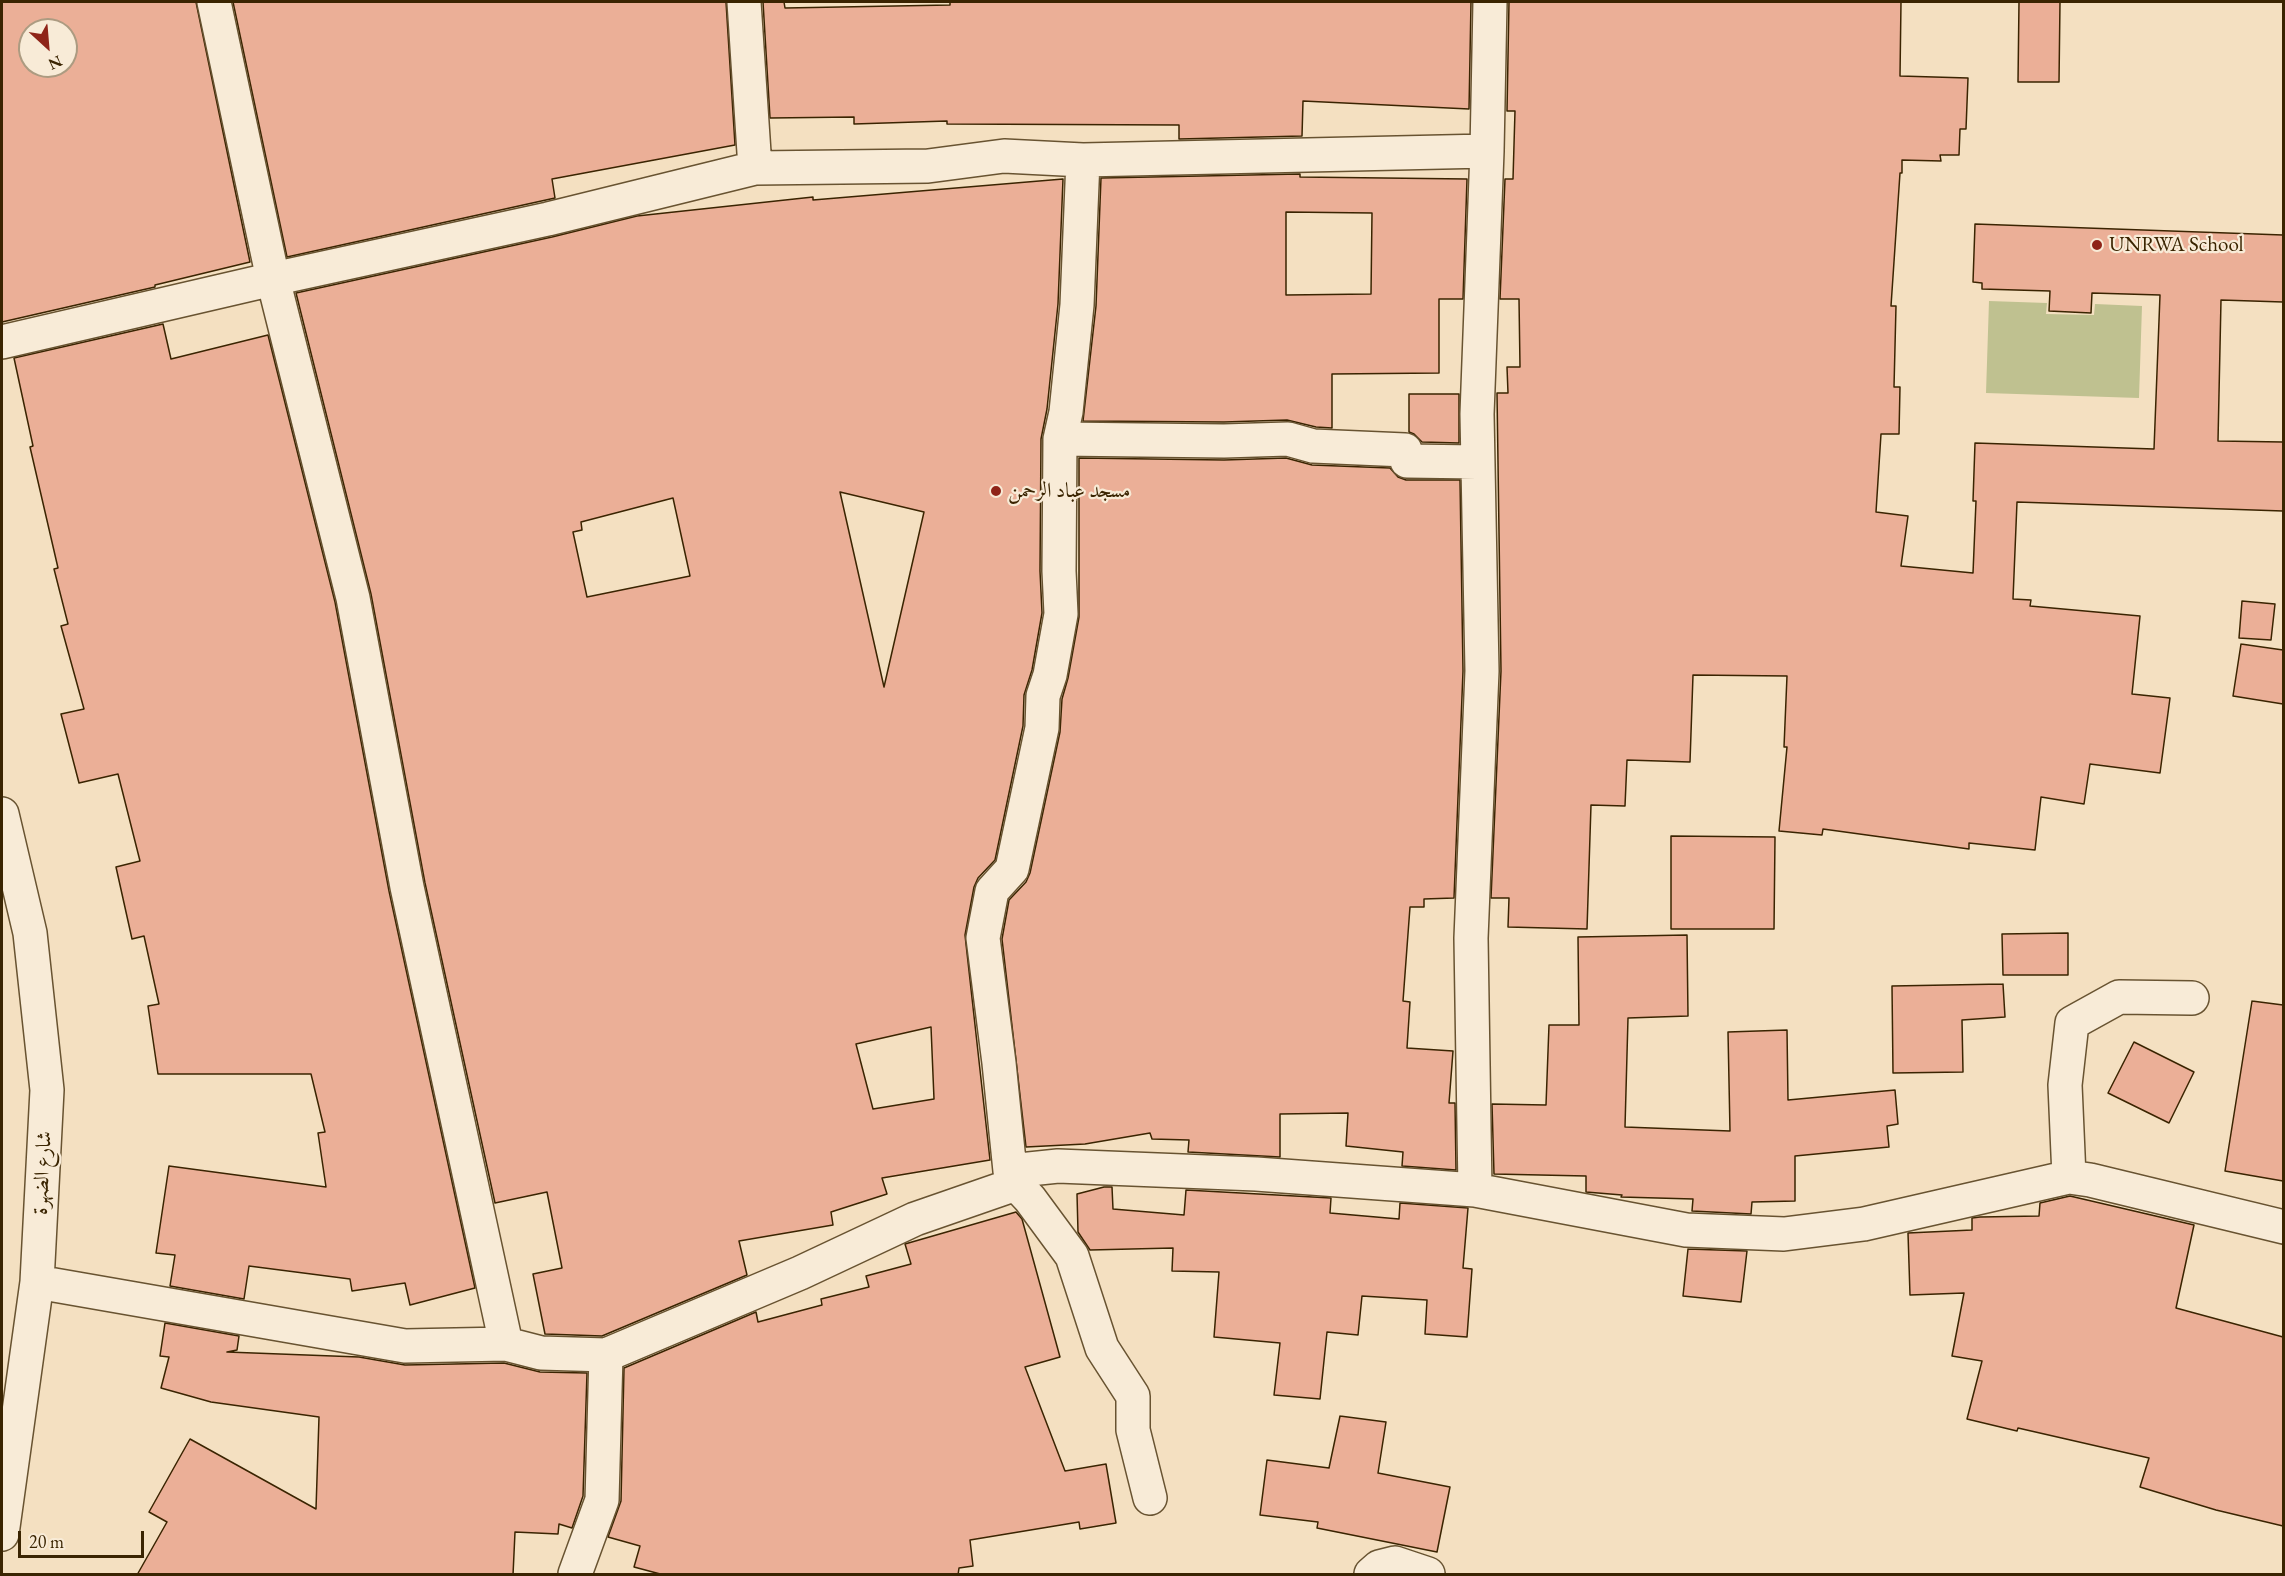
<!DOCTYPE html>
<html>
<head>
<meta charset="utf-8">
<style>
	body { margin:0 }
	#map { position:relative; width:2285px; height:1576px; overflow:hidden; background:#f4e0c1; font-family:"EB Garamond",serif }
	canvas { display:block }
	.frame { position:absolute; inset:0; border:3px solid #3a2401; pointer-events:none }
	.north { position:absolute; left:18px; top:18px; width:60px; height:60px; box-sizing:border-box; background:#f8ebd7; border:2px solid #ac9b81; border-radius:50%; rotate:154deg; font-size:16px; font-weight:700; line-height:24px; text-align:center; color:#3a2401 }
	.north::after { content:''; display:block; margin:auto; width:21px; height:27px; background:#8f2418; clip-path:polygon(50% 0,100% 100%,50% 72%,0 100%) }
	.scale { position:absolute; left:18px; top:1531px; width:126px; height:27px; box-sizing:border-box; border:3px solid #3a2401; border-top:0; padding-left:8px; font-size:18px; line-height:21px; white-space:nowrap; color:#3a2401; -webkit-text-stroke:4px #f8ebd7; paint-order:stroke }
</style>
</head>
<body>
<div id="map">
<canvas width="2285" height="1576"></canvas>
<div class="frame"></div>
<div class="north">N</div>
<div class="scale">20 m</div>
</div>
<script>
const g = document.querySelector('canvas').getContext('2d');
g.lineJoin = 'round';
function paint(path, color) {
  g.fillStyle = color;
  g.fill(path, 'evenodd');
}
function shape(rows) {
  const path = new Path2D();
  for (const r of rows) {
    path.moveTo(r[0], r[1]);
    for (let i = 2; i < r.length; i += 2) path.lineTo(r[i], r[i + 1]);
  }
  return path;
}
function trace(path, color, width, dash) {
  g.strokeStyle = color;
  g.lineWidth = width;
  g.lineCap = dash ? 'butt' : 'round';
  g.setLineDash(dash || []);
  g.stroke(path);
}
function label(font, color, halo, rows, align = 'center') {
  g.font = font + ' "EB Garamond",Amiri,serif';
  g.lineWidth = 4.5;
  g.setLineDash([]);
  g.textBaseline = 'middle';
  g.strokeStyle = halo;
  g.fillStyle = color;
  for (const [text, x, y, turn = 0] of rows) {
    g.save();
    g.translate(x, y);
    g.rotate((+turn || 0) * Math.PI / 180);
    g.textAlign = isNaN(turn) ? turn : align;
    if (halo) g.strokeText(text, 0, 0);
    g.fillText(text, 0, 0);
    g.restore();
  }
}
const green = shape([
	[1989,301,2047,303,2046,314,2094,315,2095,304,2142,306,2139,398,1986,393]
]);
const building = shape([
	[2,2,196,2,250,262,155,285,155,287,2,322,2,2],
	[30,30,66,30,66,66,30,66,30,30],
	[233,2,726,2,735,145,552,179,555,198,287,257,233,2],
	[763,2,784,2,785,8,950,5,950,2,1471,2,1469,109,1303,101,1302,136,1179,139,1179,125,947,124,947,121,854,124,854,117,770,118,763,2],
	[1509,2,1901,2,1900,76,1968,78,1966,129,1960,129,1959,155,1940,155,1941,161,1902,160,1902,173,1900,173,1891,306,1896,306,1894,387,1900,387,1899,434,1881,434,1876,512,1908,516,1901,566,1973,573,1976,501,1973,501,1975,443,2154,449,2160,295,2092,293,2091,313,2049,311,2050,291,1982,289,1982,283,1973,282,1975,224,2283,235,2283,302,2221,300,2218,441,2283,442,2283,511,2017,502,2013,599,2031,600,2030,606,2140,616,2132,694,2170,698,2160,773,2090,764,2084,804,2041,797,2035,850,1969,843,1969,849,1823,829,1822,835,1779,831,1787,747,1784,747,1787,676,1693,675,1690,762,1627,760,1625,806,1591,805,1587,929,1508,927,1509,898,1491,898,1501,671,1497,393,1508,393,1507,367,1520,367,1519,299,1500,299,1505,179,1513,179,1515,111,1507,111,1509,2],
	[2019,2,2060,2,2059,82,2018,82,2019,2],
	[1300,174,1300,177,1467,179,1463,299,1439,299,1439,373,1332,374,1332,428,1316,427,1287,420,1224,422,1083,421,1096,306,1101,178,1300,174],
	[1286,212,1372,213,1371,294,1286,295,1286,212],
	[1063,179,1058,304,1047,409,1041,439,1040,571,1042,613,1032,670,1024,695,1023,726,995,860,978,878,974,887,965,935,990,1160,882,1178,887,1194,831,1212,833,1225,739,1241,747,1275,602,1336,545,1334,533,1274,562,1268,547,1192,495,1203,425,883,371,594,296,293,552,237,637,216,813,197,813,200,1063,179],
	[840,492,924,512,884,687,840,492],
	[673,498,690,576,587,597,573,532,582,530,581,522,673,498],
	[931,1027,934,1099,873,1109,856,1044,931,1027],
	[163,324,171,359,268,335,335,602,389,891,475,1288,410,1305,405,1283,352,1291,350,1279,249,1266,244,1299,170,1286,175,1255,156,1253,169,1166,326,1187,318,1133,325,1132,311,1074,158,1074,148,1006,159,1004,144,936,132,939,116,867,140,861,118,774,79,783,61,714,84,709,61,626,68,624,54,569,58,568,30,447,33,446,14,358,163,324],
	[1409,394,1459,394,1459,443,1422,442,1414,434,1409,432,1409,394],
	[1079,458,1224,460,1286,458,1312,465,1390,468,1398,477,1406,480,1460,480,1463,671,1454,898,1424,899,1424,907,1410,907,1403,1001,1410,1002,1407,1048,1453,1051,1449,1103,1455,1103,1456,1170,1402,1166,1403,1152,1346,1146,1348,1113,1280,1114,1280,1157,1188,1152,1189,1140,1152,1139,1150,1133,1085,1144,1026,1147,1002,939,1009,900,1026,882,1030,873,1060,732,1062,699,1068,678,1079,617,1079,458],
	[2242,601,2275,604,2271,640,2239,638,2242,601],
	[2241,644,2283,650,2283,704,2233,696,2241,644],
	[1671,836,1775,837,1774,929,1671,929,1671,836],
	[2068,933,2068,975,2003,975,2002,934,2068,933],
	[1687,935,1688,1016,1628,1018,1625,1127,1730,1131,1728,1032,1787,1030,1788,1100,1895,1090,1898,1124,1887,1126,1889,1147,1795,1156,1795,1201,1752,1202,1751,1214,1692,1211,1693,1199,1621,1197,1622,1195,1586,1192,1586,1176,1494,1174,1492,1104,1546,1105,1549,1025,1579,1025,1578,937,1687,935],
	[2003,984,2005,1017,1962,1020,1963,1072,1893,1073,1892,986,2003,984],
	[2252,1001,2283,1005,2283,1181,2225,1171,2252,1001],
	[2134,1042,2194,1072,2169,1123,2108,1093,2134,1042],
	[1104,1187,1112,1187,1113,1209,1184,1215,1186,1190,1331,1198,1330,1213,1399,1219,1400,1203,1468,1208,1463,1268,1472,1269,1467,1337,1425,1334,1427,1300,1362,1296,1358,1335,1327,1332,1320,1399,1274,1395,1280,1343,1214,1337,1219,1272,1172,1271,1173,1248,1090,1250,1078,1232,1077,1194,1104,1187],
	[2070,1196,2194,1225,2176,1308,2283,1337,2283,1526,2216,1510,2140,1487,2149,1458,2018,1428,2017,1431,1967,1419,1982,1361,1952,1356,1964,1293,1910,1295,1908,1233,1972,1230,1972,1218,1980,1217,2039,1216,2040,1203,2070,1196],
	[1016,1212,1022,1219,1060,1357,1025,1367,1065,1471,1106,1464,1116,1523,1080,1529,1079,1522,970,1540,973,1566,959,1568,958,1575,664,1575,634,1567,640,1546,608,1537,621,1501,624,1368,756,1312,758,1322,822,1305,821,1299,869,1287,866,1276,911,1264,905,1244,1016,1212],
	[1688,1249,1747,1251,1741,1302,1683,1296,1688,1249],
	[165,1323,239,1336,237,1350,227,1352,359,1357,405,1365,504,1363,540,1372,587,1373,583,1496,572,1528,559,1524,558,1534,515,1532,513,1575,137,1575,167,1522,149,1512,190,1439,316,1509,319,1417,211,1402,161,1388,169,1357,160,1356,165,1323],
	[1340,1416,1386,1422,1378,1473,1450,1487,1437,1552,1317,1528,1318,1522,1260,1515,1267,1460,1329,1468,1340,1416]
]);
const minor = shape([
	[214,2,273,279,353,598,407,887,506,1344],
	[744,2,755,168],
	[2,342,273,279,548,219,755,168,928,166,1004,156,1083,160,1487,151],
	[1060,439,1224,441,1288,439,1313,446,1405,450,1407,461,1477,462],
	[2,814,30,933,47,1090,37,1282,2,1534],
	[1010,1171,999,1063,983,938,992,891,1012,869,1042,728,1043,696,1050,675,1061,614,1059,571,1060,439,1066,412,1077,305,1083,160],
	[2069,1177,2090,1180,2284,1227],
	[1016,1184,1030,1199,1072,1256,1102,1348,1133,1396,1133,1430,1150,1498],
	[1475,1190,1471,938,1482,671,1477,414,1487,151,1490,2],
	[37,1282,405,1346,506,1344,541,1353,606,1355,800,1273,915,1219,1016,1184,1010,1171,1058,1166,1256,1174,1475,1190,1686,1230,1784,1234,1864,1224,2069,1177,2065,1085,2072,1023,2119,997,2192,998],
	[575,1574,602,1500,606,1355],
	[1371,1574,1379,1567,1395,1563,1428,1574]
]);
const markers = [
	[2097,245,6,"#8f2418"],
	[996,491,6,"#8f2418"]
];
const poiNames = [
	["UNRWA School",2109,245],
	["مسجد عباد الرحمن",1008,491]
];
const streetNames = [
	["شارع الضهرة",43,1173,-87]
];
paint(green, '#bfc190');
paint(building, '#ebaf97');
trace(building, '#3a2401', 1.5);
trace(minor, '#685331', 36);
trace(minor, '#f8ebd7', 33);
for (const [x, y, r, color] of markers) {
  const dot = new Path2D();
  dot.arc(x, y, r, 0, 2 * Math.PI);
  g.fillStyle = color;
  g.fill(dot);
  trace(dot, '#f8ebd7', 2);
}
label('21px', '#3a2401', '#f8ebd7', poiNames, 'left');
label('21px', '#3a2401', '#f8ebd7', streetNames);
</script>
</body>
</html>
